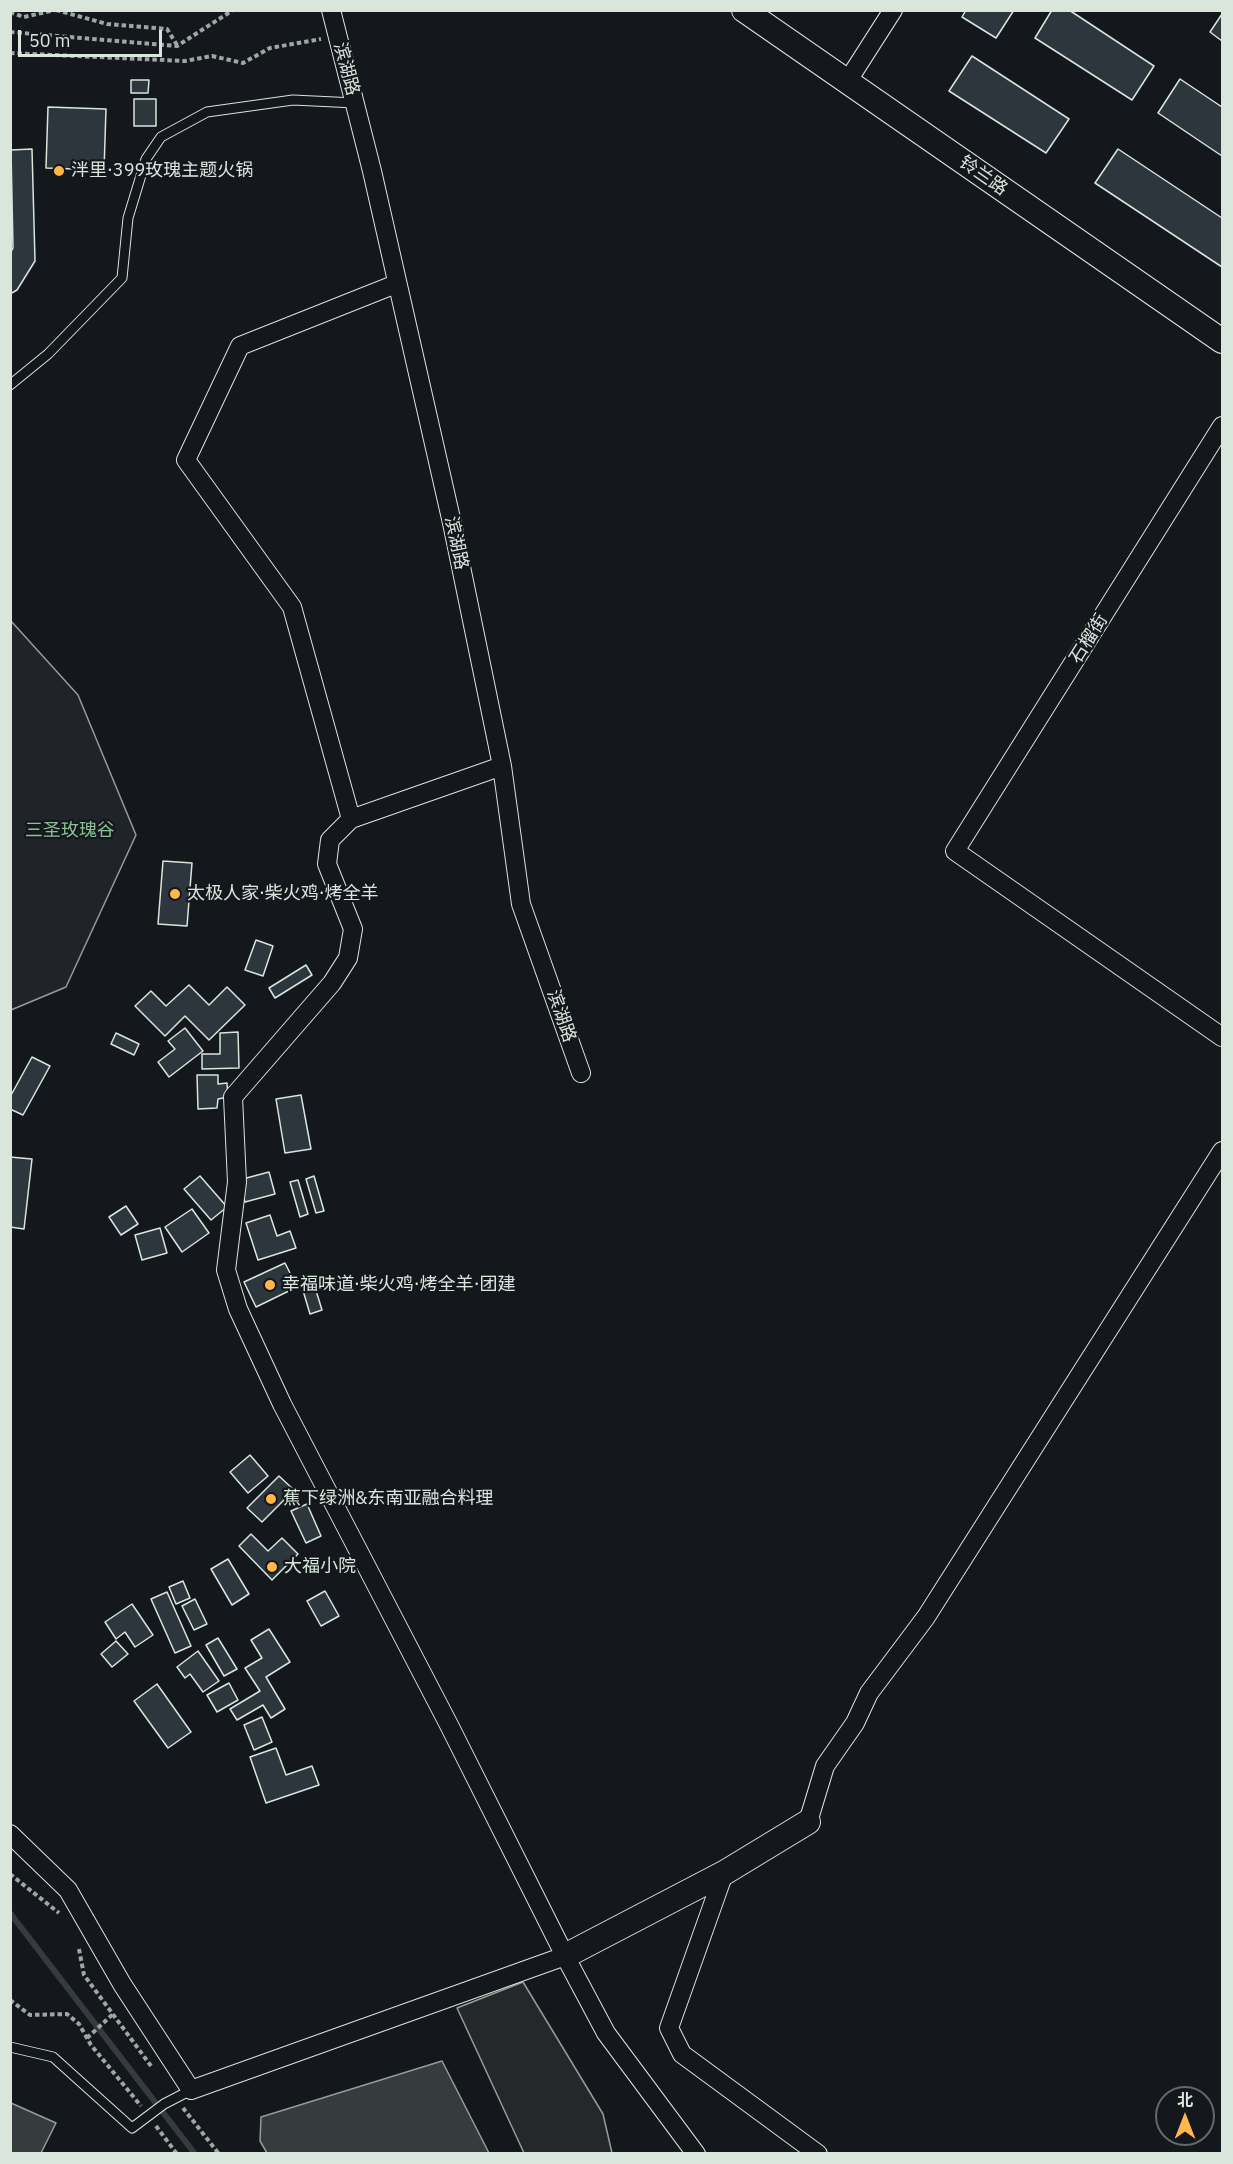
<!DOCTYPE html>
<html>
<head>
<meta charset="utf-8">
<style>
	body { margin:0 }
	#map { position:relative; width:1233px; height:2164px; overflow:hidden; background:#14181c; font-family:"IBM Plex Sans","Noto Sans SC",sans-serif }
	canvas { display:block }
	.frame { position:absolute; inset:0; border:12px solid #d8e6dc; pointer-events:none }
	.north { position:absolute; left:1155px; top:2086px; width:60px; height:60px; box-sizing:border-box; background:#14181c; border:2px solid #626a69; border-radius:50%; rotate:0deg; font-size:16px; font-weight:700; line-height:24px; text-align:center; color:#d8e6dc }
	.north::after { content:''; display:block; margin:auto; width:21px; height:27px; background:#ffb74d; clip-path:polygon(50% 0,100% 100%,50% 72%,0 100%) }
	.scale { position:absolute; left:18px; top:30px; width:144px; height:27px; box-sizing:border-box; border:3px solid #d8e6dc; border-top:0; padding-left:8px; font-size:18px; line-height:21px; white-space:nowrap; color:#d8e6dc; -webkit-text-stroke:4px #14181c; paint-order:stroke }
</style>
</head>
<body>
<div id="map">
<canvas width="1233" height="2164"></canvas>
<div class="frame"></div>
<div class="north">北</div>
<div class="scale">50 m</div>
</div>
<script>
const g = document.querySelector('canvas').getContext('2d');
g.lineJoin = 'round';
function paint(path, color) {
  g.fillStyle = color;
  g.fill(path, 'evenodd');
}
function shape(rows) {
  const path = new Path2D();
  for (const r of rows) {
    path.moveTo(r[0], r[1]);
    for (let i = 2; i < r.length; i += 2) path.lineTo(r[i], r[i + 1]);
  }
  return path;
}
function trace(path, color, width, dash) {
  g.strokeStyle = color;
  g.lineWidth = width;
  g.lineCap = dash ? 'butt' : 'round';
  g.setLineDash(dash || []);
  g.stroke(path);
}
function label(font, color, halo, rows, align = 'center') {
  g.font = font + ' "IBM Plex Sans","Noto Sans SC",sans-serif';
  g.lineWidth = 4.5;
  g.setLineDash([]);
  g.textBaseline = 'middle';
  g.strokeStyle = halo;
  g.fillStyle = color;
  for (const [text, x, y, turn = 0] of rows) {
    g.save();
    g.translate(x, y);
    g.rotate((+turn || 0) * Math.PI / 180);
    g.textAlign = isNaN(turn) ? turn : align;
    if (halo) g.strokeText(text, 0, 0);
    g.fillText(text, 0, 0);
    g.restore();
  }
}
const green = shape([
	[11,621,78,695,136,835,66,987,11,1010,11,621]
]);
const parking = shape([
	[523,1982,603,2114,612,2153,524,2153,457,2008,523,1982]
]);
const water = shape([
	[442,2061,489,2153,267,2153,260,2141,261,2117,442,2061],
	[11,2103,56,2123,41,2153,11,2153,11,2103]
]);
const stream = shape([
	[10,1913,195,2154]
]);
const building = shape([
	[966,10,1014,10,996,38,962,17,966,10],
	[1052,10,1069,10,1154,66,1132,100,1035,38,1052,10],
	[1222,14,1222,41,1210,32,1222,14],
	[972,56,1069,119,1046,153,949,91,972,56],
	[1180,79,1222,107,1222,156,1158,113,1180,79],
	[131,80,149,80,148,93,131,93,131,80],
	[134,99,156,99,156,126,134,126,134,99],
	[48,107,106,109,104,170,46,168,48,107],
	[32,149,35,261,17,290,10,294,10,254,13,248,11,150,32,149],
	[1118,149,1222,218,1222,267,1095,183,1118,149],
	[163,861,192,863,187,926,158,924,163,861],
	[256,940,273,946,263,976,245,970,256,940],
	[306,965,312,975,275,998,269,988,306,965],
	[189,985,209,1005,227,987,245,1005,209,1040,185,1016,165,1036,135,1006,151,991,166,1006,189,985],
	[185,1028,203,1051,169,1077,158,1062,175,1049,168,1041,185,1028],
	[238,1032,239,1068,202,1069,202,1054,220,1054,220,1033,238,1032],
	[116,1033,139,1044,134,1055,111,1044,116,1033],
	[32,1057,50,1066,23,1115,10,1109,10,1097,32,1057],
	[197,1075,218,1075,218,1084,227,1083,228,1097,218,1099,217,1108,198,1109,197,1075],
	[301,1095,311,1149,285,1153,276,1099,301,1095],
	[10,1157,32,1159,24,1229,10,1227,10,1157],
	[269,1172,275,1194,245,1202,239,1180,269,1172],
	[200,1176,227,1207,211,1220,184,1189,200,1176],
	[314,1176,324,1211,316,1213,306,1179,314,1176],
	[298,1180,308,1214,300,1217,290,1182,298,1180],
	[126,1206,138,1224,121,1235,109,1217,126,1206],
	[192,1209,209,1233,182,1252,165,1227,192,1209],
	[270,1215,277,1236,290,1231,296,1248,258,1260,246,1223,270,1215],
	[160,1228,167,1253,142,1260,135,1235,160,1228],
	[285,1263,297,1287,256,1307,244,1282,285,1263],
	[314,1284,322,1310,310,1314,302,1287,314,1284],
	[250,1455,268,1476,248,1493,230,1472,250,1455],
	[279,1476,294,1490,262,1522,247,1508,279,1476],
	[307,1504,321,1536,306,1543,291,1511,307,1504],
	[251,1534,268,1551,282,1538,298,1554,272,1580,239,1546,251,1534],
	[228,1559,249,1594,232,1605,211,1569,228,1559],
	[183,1581,190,1598,176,1604,169,1587,183,1581],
	[325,1591,339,1616,321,1626,307,1601,325,1591],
	[167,1592,191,1646,175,1653,151,1599,167,1592],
	[195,1599,207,1624,194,1630,182,1606,195,1599],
	[132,1604,153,1635,135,1647,125,1632,116,1639,105,1622,132,1604],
	[269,1629,290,1662,266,1677,285,1709,271,1718,263,1705,237,1720,230,1709,260,1691,245,1668,262,1658,251,1640,269,1629],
	[218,1638,237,1669,224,1676,206,1645,218,1638],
	[116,1641,128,1654,112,1667,101,1654,116,1641],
	[198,1651,219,1681,203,1692,190,1674,185,1678,177,1667,198,1651],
	[229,1683,238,1700,217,1712,207,1695,229,1683],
	[157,1684,191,1732,168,1748,134,1701,157,1684],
	[262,1717,272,1742,254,1750,244,1725,262,1717],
	[276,1748,286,1775,312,1766,319,1785,266,1803,250,1757,276,1748]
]);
const path = shape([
	[56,10,107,24,167,29,177,45],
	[10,12,24,17,55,10],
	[10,32,177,46,233,10],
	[10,53,185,61,212,56,243,63,270,48,321,39],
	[10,1874,59,1913],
	[79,1949,84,1975,151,2066],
	[10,2000,30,2015,67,2014,79,2024,91,2045,141,2106],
	[87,2038,113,2014],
	[183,2108,219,2154],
	[156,2126,177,2154]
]);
const lane = shape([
	[10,385,48,354,122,278,128,218,146,159,161,137,207,112,293,100,355,103],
	[10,2047,53,2057,132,2128,164,2104,191,2090]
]);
const street = shape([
	[331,10,372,171,452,523,502,766,521,904,581,1073],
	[847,82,893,10],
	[396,284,240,346,186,460,292,607,351,819,330,840,327,864,353,929,348,958,332,983,233,1097,237,1182,226,1270,238,1309,282,1404,449,1725,565,1956,606,2033,696,2154],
	[1222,426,955,851,1222,1037],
	[351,819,502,766],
	[808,1822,825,1766,855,1723,869,1693,926,1617,1222,1151],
	[10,1834,68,1890,122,1984,191,2090,565,1956],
	[724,1873,669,2028,682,2054,818,2154]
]);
const secondary = shape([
	[744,10,1222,341],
	[565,1956,724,1873,808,1822]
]);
const markers = [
	[59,171,6,"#ffb74d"],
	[175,894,6,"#ffb74d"],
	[270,1285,6,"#ffb74d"],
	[271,1499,6,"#ffb74d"],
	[272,1567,6,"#ffb74d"]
];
const streetNames = [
	["滨湖路",346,69,75],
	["铃兰路",983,176,35],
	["滨湖路",456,543,78],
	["石榴街",1089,639,-58],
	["滨湖路",561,1016,71]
];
const poiNames = [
	["泮里·399玫瑰主题火锅",71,171],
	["太极人家·柴火鸡·烤全羊",187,894],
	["幸福味道·柴火鸡·烤全羊·团建",282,1285],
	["蕉下绿洲&东南亚融合料理",283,1499],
	["大福小院",284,1567]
];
const parkNames = [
	["三圣玫瑰谷",70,831]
];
paint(green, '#202428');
trace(green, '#939e99', 1.5);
paint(parking, '#24282b');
trace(parking, '#939e99', 1.5);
paint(water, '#363b3e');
trace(water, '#939e99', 1.5);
trace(stream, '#363b3e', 6);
paint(building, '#2c363c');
trace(building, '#d8e6dc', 1.5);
trace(lane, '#d8e6dc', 11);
trace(street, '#d8e6dc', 20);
trace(secondary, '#d8e6dc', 26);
trace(path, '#9da8a2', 4, [4.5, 3]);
trace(lane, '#14181c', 9);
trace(street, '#14181c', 18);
trace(secondary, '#14181c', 24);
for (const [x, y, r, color] of markers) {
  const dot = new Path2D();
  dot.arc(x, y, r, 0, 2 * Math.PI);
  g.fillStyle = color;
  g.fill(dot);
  trace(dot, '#14181c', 2);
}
label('18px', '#d8e6dc', '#14181c', streetNames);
label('18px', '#d8e6dc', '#14181c', poiNames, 'left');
label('18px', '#8ac095', '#14181c', parkNames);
</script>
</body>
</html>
